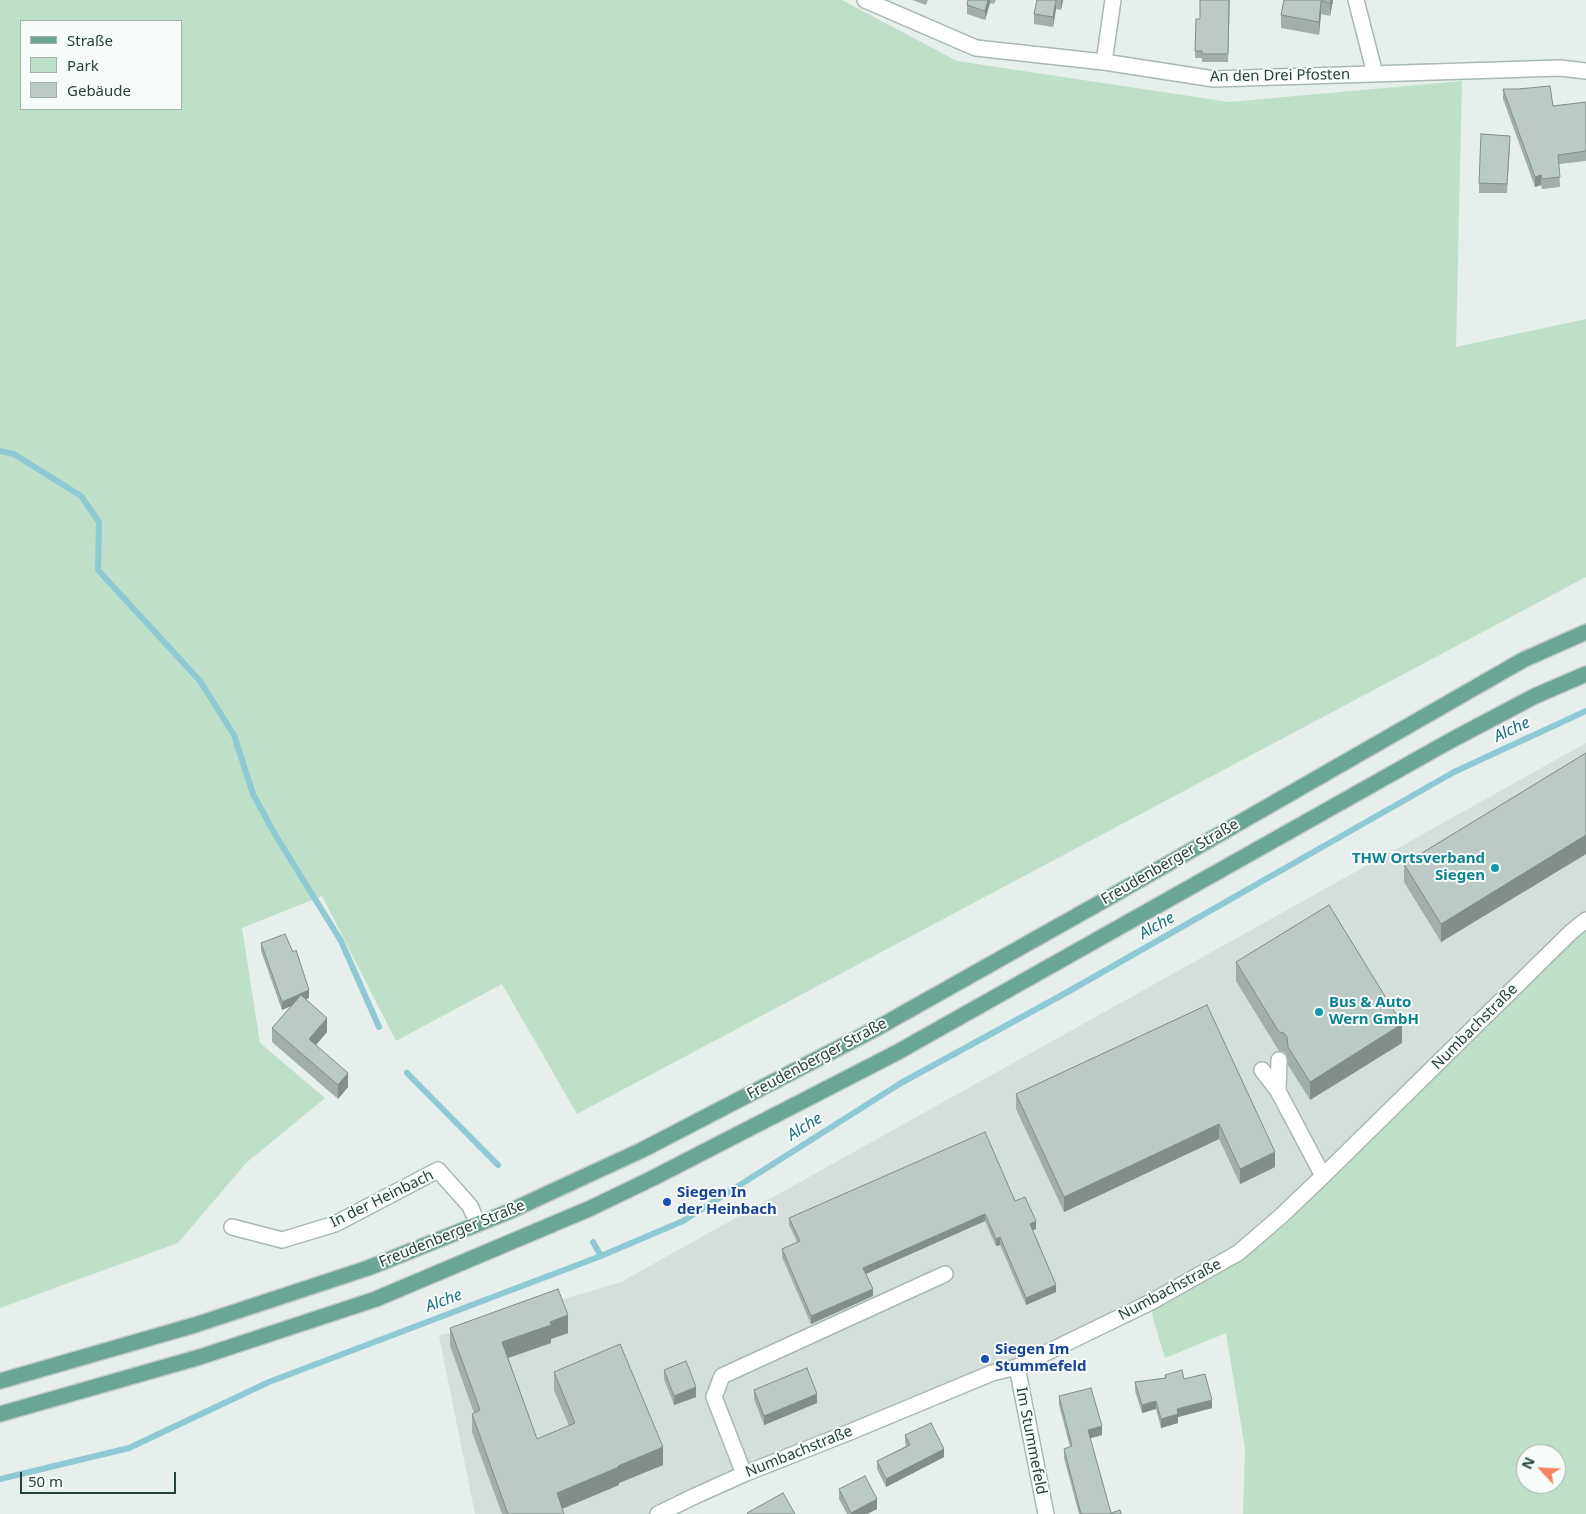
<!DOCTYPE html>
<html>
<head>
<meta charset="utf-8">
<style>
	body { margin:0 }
	#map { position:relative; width:1586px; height:1514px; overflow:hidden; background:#e6efeb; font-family:"Noto Sans",sans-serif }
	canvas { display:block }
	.legend { position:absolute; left:20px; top:20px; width:162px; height:90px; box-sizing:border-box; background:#f7fbf9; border:1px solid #a3b1ad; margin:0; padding:6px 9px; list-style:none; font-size:15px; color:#24423a }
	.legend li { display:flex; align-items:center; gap:10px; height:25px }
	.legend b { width:25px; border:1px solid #a3b1ad }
	.north { position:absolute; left:1516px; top:1444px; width:50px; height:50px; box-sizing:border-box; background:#f7fbf9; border:1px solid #a3b1ad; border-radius:50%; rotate:295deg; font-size:14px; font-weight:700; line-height:20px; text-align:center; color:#24423a }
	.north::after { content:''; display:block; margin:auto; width:18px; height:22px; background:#f4845f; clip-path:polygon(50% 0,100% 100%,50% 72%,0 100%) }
	.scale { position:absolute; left:20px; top:1472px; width:156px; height:22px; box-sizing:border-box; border:2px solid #24423a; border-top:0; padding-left:6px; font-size:15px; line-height:18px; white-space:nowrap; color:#24423a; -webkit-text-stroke:4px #f7fbf9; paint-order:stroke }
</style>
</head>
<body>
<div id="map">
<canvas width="1586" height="1514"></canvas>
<ul class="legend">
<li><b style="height:6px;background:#6aa596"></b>Straße</li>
<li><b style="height:14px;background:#bfe0c8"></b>Park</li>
<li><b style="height:14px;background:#bbcac4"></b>Gebäude</li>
</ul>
<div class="north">N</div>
<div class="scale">50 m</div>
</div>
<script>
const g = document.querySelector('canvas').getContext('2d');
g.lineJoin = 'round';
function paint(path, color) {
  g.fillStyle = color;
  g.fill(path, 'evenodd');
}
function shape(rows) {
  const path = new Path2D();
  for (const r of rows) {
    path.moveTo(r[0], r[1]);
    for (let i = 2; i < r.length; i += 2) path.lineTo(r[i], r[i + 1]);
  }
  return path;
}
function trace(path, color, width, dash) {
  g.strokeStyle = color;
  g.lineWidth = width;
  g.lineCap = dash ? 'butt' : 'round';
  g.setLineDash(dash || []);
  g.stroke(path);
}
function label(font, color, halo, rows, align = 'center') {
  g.font = font + ' "Noto Sans",sans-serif';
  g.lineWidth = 4;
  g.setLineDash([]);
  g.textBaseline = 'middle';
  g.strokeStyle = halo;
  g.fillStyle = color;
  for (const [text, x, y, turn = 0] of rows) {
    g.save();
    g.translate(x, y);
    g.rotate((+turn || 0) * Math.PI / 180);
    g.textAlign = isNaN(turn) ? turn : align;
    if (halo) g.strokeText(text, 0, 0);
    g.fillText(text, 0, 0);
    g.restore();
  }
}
const built = shape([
	[1586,743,1586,920,1280,1217,1151,1302,658,1514,475,1514,439,1336,621,1282]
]);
const green = shape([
	[0,0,842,0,957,61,1229,102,1462,81,1456,347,1586,319,1586,577,577,1114,502,984,396,1041,322,896,242,928,260,1043,325,1098,246,1163,178,1243,0,1308],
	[181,21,181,109,21,109,21,21],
	[1586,920,1586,1514,1243,1514,1245,1449,1226,1333,1165,1358,1153,1319,1151,1302,1238,1253],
	[1526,1454,1556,1454,1556,1484,1526,1484]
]);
const stream = shape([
	[0,451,14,454,81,496,99,522,98,570,200,681,234,735,253,794,276,836,341,941,379,1027],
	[407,1073,498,1165],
	[593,1242,601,1256],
	[0,1479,129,1448,269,1382,601,1256,683,1221,901,1083,1064,994,1454,772,1586,711]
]);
const minor = shape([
	[865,0,976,48,1104,62,1214,79,1560,68,1586,71],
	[1356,0,1375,74],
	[1104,62,1113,0],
	[1279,1060,1278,1091,1323,1176],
	[1262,1070,1278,1091],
	[232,1227,282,1240,335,1224,438,1170,470,1206,478,1224],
	[1017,1367,1046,1514],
	[744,1474,714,1397,722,1376,945,1274],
	[658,1514,695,1496,744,1474,850,1432,992,1373,1017,1367,1151,1302,1238,1253,1280,1217,1323,1176,1571,932,1586,920]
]);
const major = shape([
	[0,1381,195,1325,368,1268,508,1212,642,1150,879,1027,1103,901,1523,660,1586,632],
	[0,1414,200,1357,376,1299,591,1208,653,1178,896,1053,1448,742,1535,696,1586,674]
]);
const wall = shape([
	[912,0,928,0,926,5],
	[968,0,996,0,994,4,990,3,985,20,967,14,967,5],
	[1037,0,1063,0,1061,10,1056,9,1053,27,1034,24,1034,14],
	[1230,0,1228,62,1202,62,1202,58,1195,58,1196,19,1200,19],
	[1284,0,1333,0,1330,16,1321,14,1319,35,1281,28,1281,15],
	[1503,89,1553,106,1586,102,1586,161,1559,164,1560,187,1542,189,1541,185,1535,187,1503,99],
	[1510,145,1507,193,1479,193,1479,183],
	[1586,753,1586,854,1441,942,1404,882,1404,864],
	[261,943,309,998,306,999,327,1032,316,1045,348,1087,338,1099,272,1042,272,1028,291,1006,282,1010,261,951],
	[1236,962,1402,1043,1310,1100,1288,1065,1287,1055,1284,1052,1279,1051,1236,981],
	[1207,1005,1275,1167,1240,1184,1219,1139,1064,1212,1016,1109,1016,1094],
	[1015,1201,1036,1229,1032,1230,1056,1292,1026,1305,1000,1245,996,1246,985,1221,866,1274,873,1296,811,1324,782,1257,782,1249,797,1242,789,1225,789,1218],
	[450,1328,568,1333,551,1339,551,1343,508,1358,537,1439,569,1426,554,1390,554,1372,663,1465,619,1483,619,1485,562,1509,564,1514,502,1514,472,1432,472,1414,474,1413,450,1346],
	[664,1370,696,1397,674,1405,664,1379],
	[1165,1375,1184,1379,1212,1408,1178,1417,1178,1423,1161,1428,1156,1409,1142,1413,1135,1391,1135,1382,1165,1378],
	[754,1390,817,1403,764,1425,754,1399],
	[1059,1396,1102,1435,1090,1438,1111,1513,1121,1514,1079,1514,1064,1458,1064,1449,1070,1447,1059,1405],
	[905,1435,944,1457,886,1487,877,1469,877,1461,906,1446,905,1443],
	[839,1489,877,1509,867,1514,847,1514,839,1499]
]);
const shadedWall = shape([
	[988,0,990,0,990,3,985,20,985,11],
	[1056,0,1056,9,1053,27,1053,17],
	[1062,0,1063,0,1061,10,1061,1],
	[1331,0,1333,0,1330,16,1330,3],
	[1321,1,1321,14,1319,35,1319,22],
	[1541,175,1541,185,1535,187,1535,177],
	[1586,835,1586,854,1441,942,1441,924],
	[309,990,309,998,282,1010,282,1002],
	[327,1018,327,1032,309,1053,309,1039],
	[1402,1024,1402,1043,1310,1100,1310,1082],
	[348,1073,348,1087,338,1099,338,1085],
	[1219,1124,1219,1139,1064,1212,1064,1197],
	[1275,1152,1275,1167,1240,1184,1240,1169],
	[985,1214,985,1221,863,1275,863,1268],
	[1036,1221,1036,1229,1030,1231,1030,1224],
	[1000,1237,1000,1245,996,1246,996,1239],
	[1056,1285,1056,1292,1026,1305,1026,1298],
	[873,1289,873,1296,811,1324,811,1316],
	[568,1315,568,1333,551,1339,551,1343,502,1360,502,1342,550,1322],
	[696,1387,696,1397,674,1405,674,1396],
	[817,1394,817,1403,764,1425,764,1416],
	[1212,1400,1212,1408,1178,1417,1178,1423,1161,1428,1161,1419,1177,1409],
	[1156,1401,1156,1409,1142,1413,1142,1405],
	[1102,1426,1102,1435,1088,1439,1088,1430],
	[663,1447,663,1465,619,1483,619,1485,557,1511,557,1493,618,1466],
	[944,1449,944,1457,886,1487,886,1479],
	[877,1499,877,1509,867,1514,851,1514,851,1513]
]);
const building = shape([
	[968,0,988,0,985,11,967,5,968,0],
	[1037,0,1056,0,1053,17,1034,14,1037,0],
	[1200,0,1229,0,1228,54,1202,54,1202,51,1195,51,1196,19,1200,19,1200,0],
	[1284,0,1331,0,1330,3,1321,1,1319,22,1281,15,1284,0],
	[1550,86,1553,106,1586,102,1586,151,1558,155,1560,177,1542,179,1541,175,1535,177,1503,89,1518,89,1550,86],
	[1481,134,1510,136,1507,184,1479,183,1481,134],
	[1586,753,1586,835,1441,924,1404,864,1586,753],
	[1329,905,1402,1024,1310,1082,1288,1047,1287,1037,1284,1033,1279,1032,1236,962,1329,905],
	[285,934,293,952,296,950,309,990,282,1002,261,943,285,934],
	[301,995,327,1018,309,1039,348,1073,338,1085,272,1028,301,995],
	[1207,1005,1275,1152,1240,1169,1219,1124,1064,1197,1016,1094,1207,1005],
	[985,1132,1015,1201,1025,1197,1036,1221,1030,1224,1056,1285,1026,1298,1000,1237,996,1239,985,1214,863,1268,873,1289,811,1316,782,1249,800,1241,789,1218,985,1132],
	[558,1289,568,1315,550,1322,551,1325,502,1342,537,1439,575,1423,554,1372,620,1344,663,1447,618,1466,619,1467,557,1493,564,1514,508,1514,472,1414,480,1410,450,1328,558,1289],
	[686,1361,696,1387,674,1396,664,1370,686,1361],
	[807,1368,817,1394,764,1416,754,1390,807,1368],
	[1182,1370,1184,1379,1205,1374,1212,1400,1177,1409,1178,1414,1161,1419,1156,1401,1142,1405,1135,1382,1166,1378,1165,1375,1182,1370],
	[1091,1388,1102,1426,1088,1430,1111,1513,1120,1510,1121,1514,1081,1514,1064,1449,1072,1446,1059,1396,1091,1388],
	[931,1423,944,1449,886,1479,877,1461,910,1445,905,1435,931,1423],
	[865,1476,877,1499,851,1513,839,1489,865,1476],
	[783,1493,795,1514,748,1514,747,1513,783,1493]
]);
const markers = [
	[1495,868,5,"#0f9aa8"],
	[1319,1012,5,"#0f9aa8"],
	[667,1202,5,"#1a4fb4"],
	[985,1359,5,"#1a4fb4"]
];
const streetNames = [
	["An den Drei Pfosten",1280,76,-1],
	["Freudenberger Straße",1170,862,-30],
	["Numbachstraße",1475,1027,-45],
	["Freudenberger Straße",817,1059,-28],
	["In der Heinbach",382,1199,-26],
	["Freudenberger Straße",452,1234,-22],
	["Numbachstraße",1170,1290,-28],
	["Im Stummefeld",1031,1441,79],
	["Numbachstraße",799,1452,-22]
];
const cultureNames = [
	["THW Ortsverband",1485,859],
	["Siegen",1485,876],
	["Bus & Auto",1329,1003,"left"],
	["Wern GmbH",1329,1020,"left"]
];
const transitNames = [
	["Siegen In",677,1193],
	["der Heinbach",677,1210],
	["Siegen Im",995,1350],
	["Stummefeld",995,1367]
];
const waterNames = [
	["Alche",1512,730,-25],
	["Alche",1157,926,-30],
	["Alche",805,1127,-32],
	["Alche",444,1301,-21]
];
paint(built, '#d4dfda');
paint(green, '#bfe0c8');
trace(stream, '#8ec9d4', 6);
trace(minor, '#a8b8b2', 18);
trace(major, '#c2cac8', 18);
trace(minor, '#fff', 15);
trace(major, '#6aa596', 15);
paint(wall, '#a1aea9');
paint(shadedWall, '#838d89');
paint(building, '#bbcac4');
trace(building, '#838d89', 1);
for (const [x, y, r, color] of markers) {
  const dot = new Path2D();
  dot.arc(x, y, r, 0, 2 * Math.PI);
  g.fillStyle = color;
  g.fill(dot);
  trace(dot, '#f7fbf9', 2);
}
label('15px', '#24423a', '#f7fbf9', streetNames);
label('bold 15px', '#0d838f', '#f7fbf9', cultureNames, 'right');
label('bold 15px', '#164399', '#f7fbf9', transitNames, 'left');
label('italic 16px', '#1c6f80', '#f7fbf9', waterNames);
</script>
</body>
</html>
